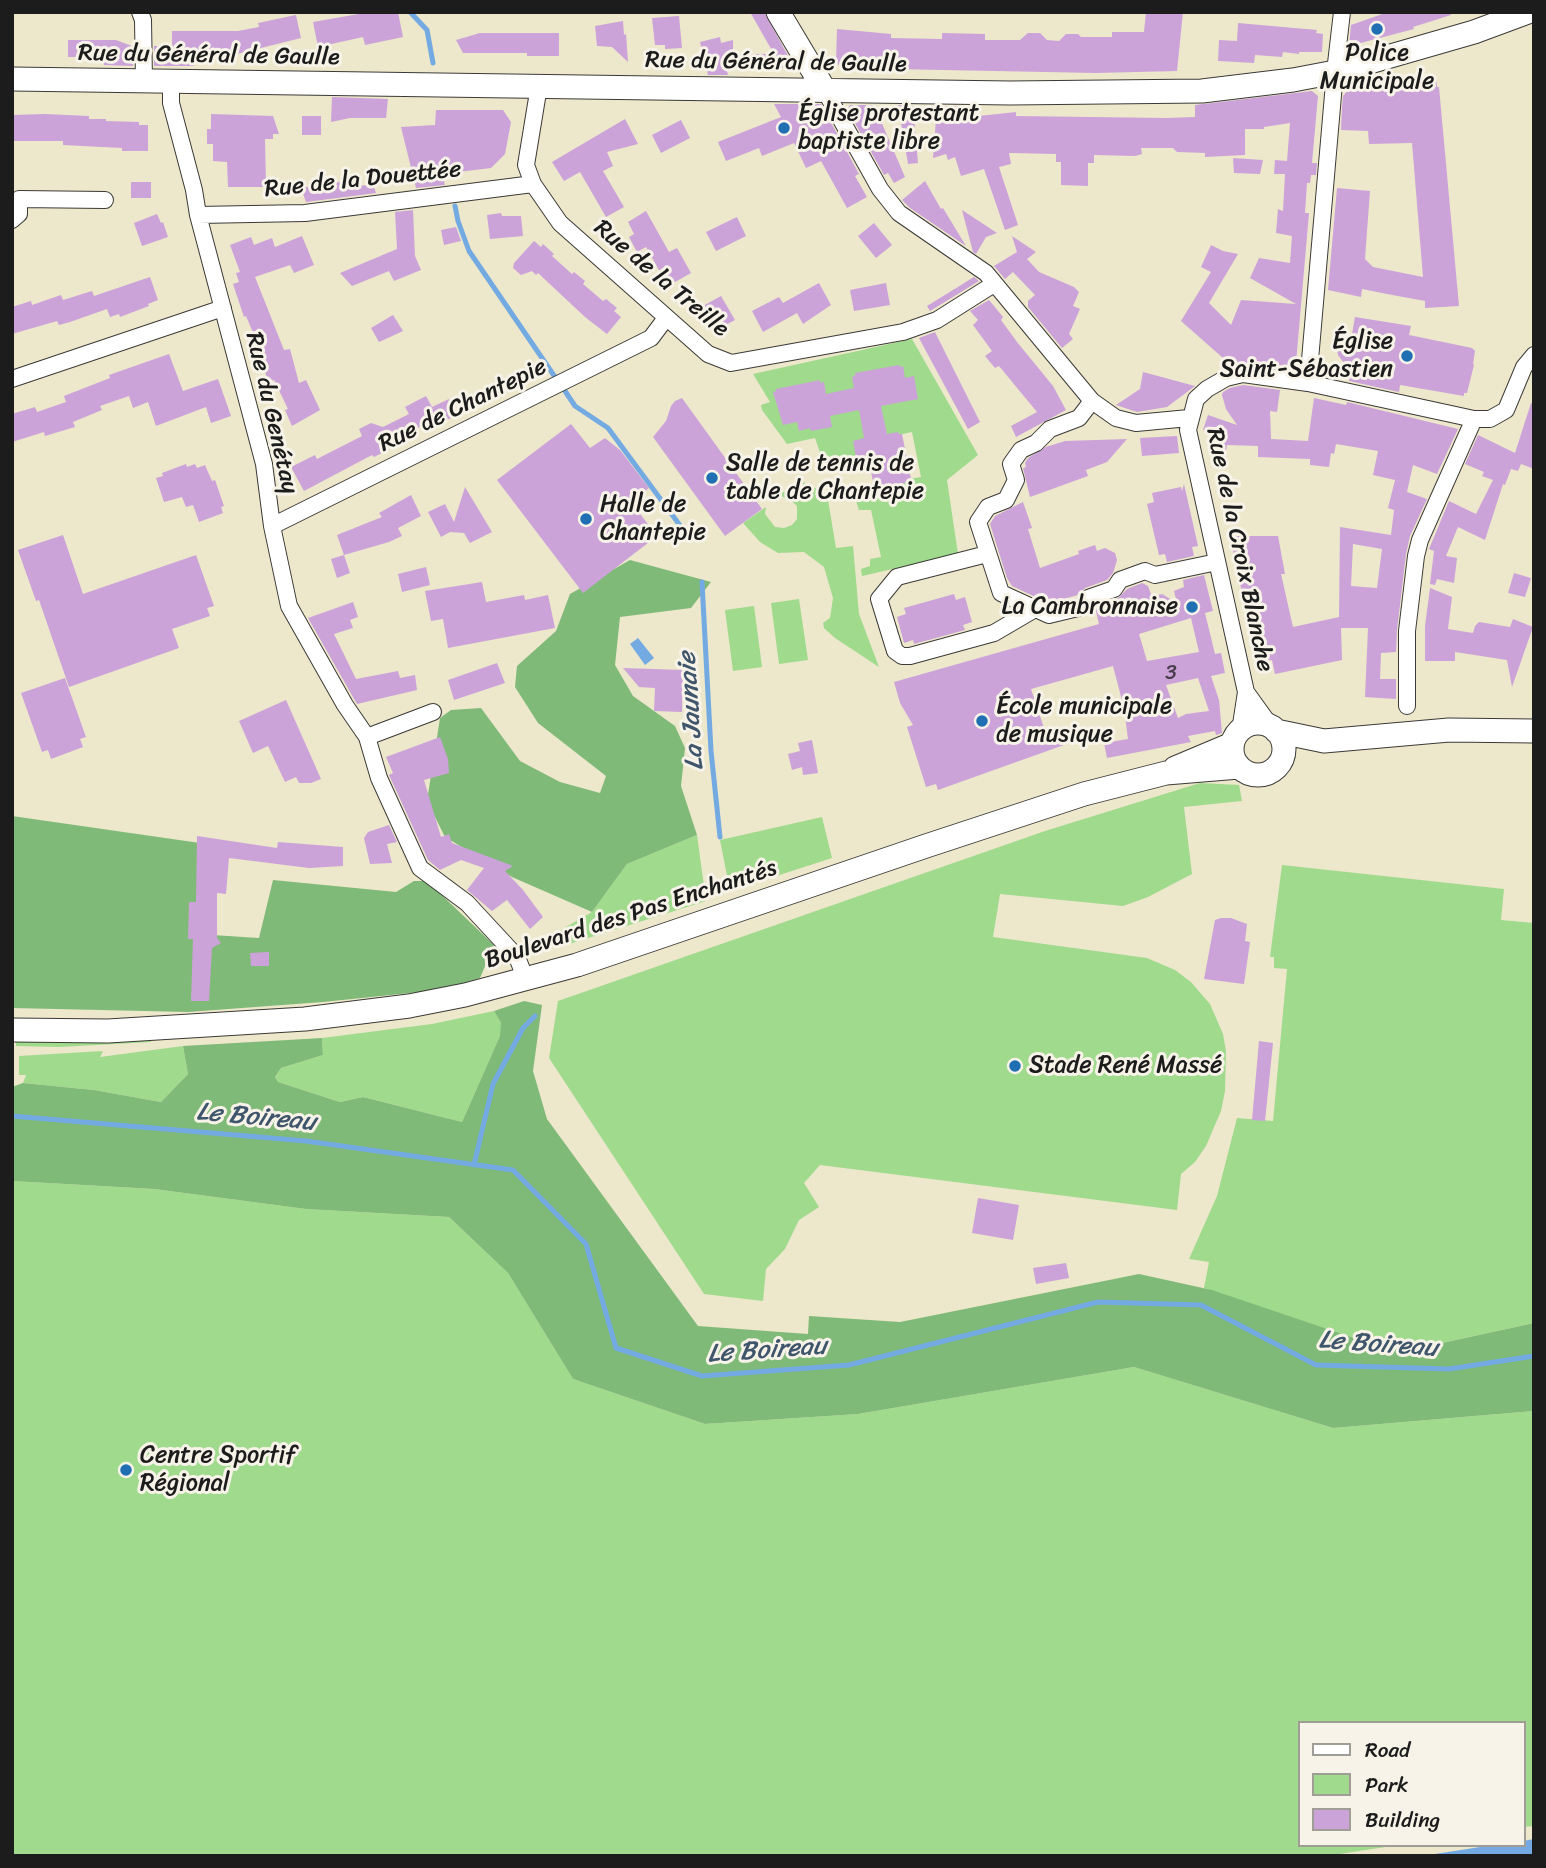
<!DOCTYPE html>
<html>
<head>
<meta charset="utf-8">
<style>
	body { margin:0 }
	#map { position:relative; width:1546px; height:1868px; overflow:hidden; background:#ede7cc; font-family:Sriracha,sans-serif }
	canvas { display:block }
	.frame { position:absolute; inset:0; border:14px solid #1c1c1c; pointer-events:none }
	.legend { position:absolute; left:1298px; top:1721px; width:228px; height:126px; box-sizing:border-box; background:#f7f3e8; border:2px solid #9f9d96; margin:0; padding:9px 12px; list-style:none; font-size:21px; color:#1c1c1c }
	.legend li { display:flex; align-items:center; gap:14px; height:35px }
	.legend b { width:35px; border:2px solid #9f9d96 }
</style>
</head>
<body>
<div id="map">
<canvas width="1546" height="1868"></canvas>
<div class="frame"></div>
<ul class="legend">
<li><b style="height:9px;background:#fff"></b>Road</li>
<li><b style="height:19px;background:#a0da8d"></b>Park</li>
<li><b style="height:19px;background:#cba3d9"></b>Building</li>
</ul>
</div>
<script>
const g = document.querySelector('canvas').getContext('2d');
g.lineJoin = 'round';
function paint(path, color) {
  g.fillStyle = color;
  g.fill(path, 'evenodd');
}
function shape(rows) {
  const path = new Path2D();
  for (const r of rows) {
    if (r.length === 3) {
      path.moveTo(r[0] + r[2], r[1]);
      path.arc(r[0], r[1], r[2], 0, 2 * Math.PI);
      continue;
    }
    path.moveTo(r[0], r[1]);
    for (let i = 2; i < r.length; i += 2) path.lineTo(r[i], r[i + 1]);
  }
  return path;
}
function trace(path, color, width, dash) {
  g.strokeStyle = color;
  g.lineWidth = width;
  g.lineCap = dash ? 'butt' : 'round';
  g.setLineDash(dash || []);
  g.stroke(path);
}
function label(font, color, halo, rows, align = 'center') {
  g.font = font + ' Sriracha,sans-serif';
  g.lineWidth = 6;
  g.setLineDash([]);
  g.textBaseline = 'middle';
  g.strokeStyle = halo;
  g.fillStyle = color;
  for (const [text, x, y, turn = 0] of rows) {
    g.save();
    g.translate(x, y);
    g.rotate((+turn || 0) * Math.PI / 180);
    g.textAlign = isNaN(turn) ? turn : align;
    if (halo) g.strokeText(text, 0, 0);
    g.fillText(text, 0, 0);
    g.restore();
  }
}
const green = shape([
	[912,339,978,455,947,480,958,554,862,576,861,569,870,566,870,559,881,557,871,510,859,510,852,488,921,477,912,432,857,444,859,455,824,464,815,438,787,444,762,410,761,405,770,402,753,374],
	[801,481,827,494,836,548,853,546,859,614,879,667,835,638,824,628,823,623,830,618,833,598,824,567,804,552,778,553,760,542,743,523,766,507,765,514,775,527,784,528,792,525,797,519,797,506,792,501,779,495],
	[799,599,808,660,779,664,771,603],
	[754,606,762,667,733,671,725,610],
	[1200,783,1239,785,1242,801,1184,807,1192,874,1148,897,1123,906,1000,894,993,937,1147,958,1175,970,1191,982,1210,1004,1223,1034,1226,1051,1225,1091,1221,1111,1206,1146,1195,1162,1181,1174,1177,1210,820,1165,804,1183,819,1207,799,1220,785,1249,766,1269,763,1301,704,1294,549,1058,558,1001,1045,831],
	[822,817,832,858,730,891,720,840],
	[697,835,706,901,566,945,540,947,554,934,592,912,627,864],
	[1282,865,1504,889,1501,920,1534,923,1534,1323,1433,1345,1372,1344,1204,1288,1209,1262,1189,1259,1217,1196,1237,1118,1273,1121,1287,969,1274,968,1274,957,1270,957],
	[494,1011,501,1023,501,1034,462,1122,363,1097,340,1102,278,1082,275,1077,281,1068,323,1055,322,1038,432,1024],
	[151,1035,151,1042,60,1047,16,1046,16,1037],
	[183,1046,188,1074,161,1102,94,1090,23,1083,26,1075,19,1075,19,1056,103,1051,100,1057],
	[12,1181,154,1189,306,1209,449,1217,508,1273,573,1379,705,1424,858,1414,1134,1367,1333,1428,1534,1411,1534,1826,1523,1827,1523,1723,1299,1723,1299,1845,1399,1845,1326,1856,12,1856]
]);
const forest = shape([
	[630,560,711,582,691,608,620,617,615,665,633,696,675,726,685,748,681,786,697,835,627,864,592,912,512,877,445,837,427,801,440,718,451,710,481,708,520,761,560,782,600,793,606,776,538,723,515,687,517,666,556,631,570,594],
	[12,816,200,843,197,934,259,938,273,880,396,892,414,881,427,881,494,945,480,978,439,990,323,1002,188,1012,12,1008],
	[524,1001,542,1005,533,1071,547,1119,698,1326,808,1334,809,1316,900,1322,1139,1274,1212,1290,1372,1344,1433,1345,1534,1323,1534,1411,1333,1428,1134,1367,858,1414,705,1424,573,1379,508,1273,449,1217,306,1209,154,1189,12,1181,12,1087,23,1083,94,1090,161,1102,188,1074,183,1046,322,1038,323,1055,281,1068,275,1077,278,1082,340,1102,363,1097,462,1122,500,1036,501,1023,494,1011]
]);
const water = shape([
	[638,638,654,658,645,665,630,644],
	[1534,1839,1534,1856,1422,1856,1493,1845,1523,1845,1523,1841]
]);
const stream = shape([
	[410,12,427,30,433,63],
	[455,206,458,221,469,251,555,377],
	[565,391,575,406,608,428,690,539],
	[702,582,711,751,720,837],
	[12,1116,306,1141,513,1170,586,1244,616,1348,702,1376,849,1365,1098,1302,1201,1305,1316,1365,1449,1369,1534,1356],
	[474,1165,493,1084,523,1028,535,1016]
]);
const building = shape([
	[370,12,398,12,403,37,365,45,363,37,318,47,313,22],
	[750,12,764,12,792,63,789,68,726,67,728,75,708,75,700,42,720,37,721,43,733,40,733,54,774,54],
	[1146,12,1183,12,1177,71,1096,73,841,68,836,62,837,29,891,34,891,38,942,39,942,33,985,34,985,40,1020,40,1028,33,1040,33,1047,40,1059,41,1066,34,1078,34,1081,37,1112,37,1112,32,1144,32],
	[1388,12,1450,12,1451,15,1413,27,1414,29,1349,46,1351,25],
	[296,15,301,38,237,54,196,54,196,57,194,57,194,66,154,66,154,46,172,46,172,31,238,31,259,27,258,23],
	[679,16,682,48,665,49,665,45,655,45,652,18],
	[623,21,624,35,626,34,628,62,612,47,597,46,595,26],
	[1238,23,1317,30,1316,33,1323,34,1322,52,1299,52,1299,54,1283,52,1282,57,1255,55,1254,63,1218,61,1219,40,1237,41],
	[480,33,559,33,559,56,527,56,527,53,463,53,456,40],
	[68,40,116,40,132,46,133,66,104,65,102,57,68,57],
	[1436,78,1437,87,1439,87,1459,306,1425,308,1425,301,1387,294,1362,289,1361,297,1328,290,1337,188,1370,191,1365,259,1373,267,1423,277,1412,143,1369,144,1368,131,1341,130,1342,107,1343,96,1351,87],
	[1312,91,1318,96,1312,163,1317,163,1316,175,1311,175,1310,183,1307,183,1305,213,1309,213,1298,340,1296,363,1288,370,1244,364,1232,366,1181,321,1211,272,1201,267,1211,245,1223,251,1238,254,1209,303,1231,325,1241,300,1296,304,1250,278,1259,258,1290,263,1292,236,1276,233,1278,209,1283,211,1285,174,1274,174,1275,160,1287,161,1290,123,1264,127,1264,129,1245,129,1245,155,1205,157,1205,153,1177,152,1173,148,1141,148,1142,154,1135,156,1094,155,1094,163,1088,163,1088,186,1061,185,1061,162,1056,162,1056,154,1009,153,1011,164,999,167,1018,225,1005,230,984,169,961,176,955,157,948,160,946,154,933,158,937,106,959,106,960,118,1016,112,1016,116,1166,118,1195,117,1195,105],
	[332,97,388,99,386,118,350,118,331,122],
	[774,104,821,104,859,174,855,176,867,197,847,208,821,161,806,168,794,143,762,156,759,148,726,161,718,142,781,117],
	[850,105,874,105,905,177,894,183,888,173,884,175,847,109],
	[898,105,913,106,918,163,908,164],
	[436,110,503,110,511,122,505,154,491,168,442,174,445,185,416,188,401,127,435,125],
	[45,114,89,116,89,119,106,119,106,121,139,122,139,125,148,125,148,151,122,151,122,148,63,145,63,141,12,141,12,115],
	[211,114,273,116,279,134,273,134,273,139,265,139,266,187,228,187,227,162,213,161,213,144,207,144,207,129,211,129],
	[302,116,321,116,321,135,302,135],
	[625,119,638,144,607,152,613,166,603,171,624,207,606,217,580,172,564,181,552,162],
	[681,120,690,138,661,153,652,135],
	[1233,158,1263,160,1260,174,1234,173],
	[345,181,346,188,373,184,376,193,306,202,301,188],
	[925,181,941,209,943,208,966,246,910,208,902,200],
	[131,182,151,182,151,198,131,198],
	[413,210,415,256,421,270,394,281,389,271,352,286,340,273,397,249,395,212],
	[962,210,997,233,986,237,976,254,973,252],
	[646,211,669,252,677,248,691,273,668,286,646,247,637,252,629,237,634,234,628,222],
	[501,213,502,216,521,216,523,236,490,239,487,215],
	[157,214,161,223,163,222,168,237,142,246,134,223],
	[737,217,746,236,716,251,706,232],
	[874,223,892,245,876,258,858,236],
	[456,227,461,241,444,245,441,230],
	[302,236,314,265,294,273,290,265,255,277,284,350,290,349,299,383,306,380,320,410,292,426,285,410,288,409,274,380,268,382,261,357,263,356,246,316,244,317,233,284,239,282,236,273,240,272,230,245,251,237,254,245,272,238,275,247],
	[1012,236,1036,252,1027,259,1039,272,1074,287,1079,292,1073,306,1080,309,1069,334,1073,339,1062,348,1028,307,1028,301,1035,295,1013,272,1005,279,994,266,1017,252],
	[534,241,541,247,543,244,554,254,552,256,572,274,574,272,585,281,583,284,603,301,606,299,617,308,614,311,621,317,607,334,585,317,538,273,536,275,532,271,521,275,513,268,514,263],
	[150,277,158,300,148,304,149,306,120,317,119,314,110,317,107,309,70,322,59,325,57,321,12,334,12,307,31,301,32,305,61,295,63,300,92,291,94,296],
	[974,277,979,281,930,311,927,306],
	[819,283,831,305,803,324,797,313,763,332,752,311,779,297,783,303],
	[886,283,890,305,854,311,850,290],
	[721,296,735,320,716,330,703,306],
	[989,300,1003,317,1001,320,1017,342,1053,386,1066,410,1016,437,1011,426,1037,412,999,366,995,368,985,356,992,351,973,325,978,320,970,311],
	[393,315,403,331,379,342,371,328],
	[1355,317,1411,326,1409,335,1472,348,1475,351,1473,364,1474,365,1467,393,1464,393,1464,396,1400,385,1399,392,1349,381,1351,373,1338,355,1337,349,1340,342,1352,334],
	[935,332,980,422,968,429,919,338],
	[169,354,183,391,218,379,231,416,211,423,206,407,156,426,148,402,133,408,129,396,100,406,102,410,73,422,75,427,45,436,44,432,12,442,12,414,35,407,37,412,66,402,64,396,110,378,109,375],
	[899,365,900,367,903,366,905,378,914,376,918,399,881,406,887,434,898,432,899,434,902,434,911,479,908,480,908,482,897,485,898,493,876,498,871,471,862,473,860,462,857,463,853,441,864,438,859,410,830,416,832,427,811,431,810,428,799,431,797,422,783,425,773,392,776,391,776,389,820,380,820,383,824,382,826,394,854,388,852,377,855,376,855,373],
	[1143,372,1195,386,1167,407,1137,412,1116,405,1140,389],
	[1243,385,1280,390,1277,412,1270,411,1271,439,1308,441,1314,398,1346,405,1347,402,1458,429,1437,474,1413,465,1407,492,1427,499,1410,536,1406,554,1397,630,1396,652,1381,653,1380,679,1396,679,1396,699,1365,697,1368,628,1341,628,1342,660,1275,674,1272,660,1257,663,1230,536,1278,536,1285,574,1281,574,1293,627,1339,617,1340,527,1391,535,1394,510,1388,508,1395,480,1373,475,1378,451,1336,444,1334,454,1331,453,1329,467,1310,465,1310,459,1258,457,1258,446,1227,445,1226,451,1213,447,1216,435,1203,430,1208,415,1237,425,1226,409,1222,395,1223,392,1230,388],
	[1353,544,1382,549,1377,588,1351,586],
	[426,396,432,407,449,399,457,415,429,429,426,424,403,435,406,441,374,457,372,455,304,491,291,467,315,455,317,459,362,436,359,429,371,423,383,427,409,414,405,407],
	[682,398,762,509,725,536,653,437,666,421,671,406,675,401],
	[1531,403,1534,404,1534,469,1521,464,1518,471,1511,469,1505,485,1503,484,1485,540,1458,527,1446,556,1457,558,1454,583,1437,579,1435,585,1430,584,1434,551,1429,549,1449,501,1476,514,1493,480,1482,476,1484,472,1465,464,1478,435,1515,453],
	[571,424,590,448,605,438,620,450,649,488,631,502,657,536,583,593,497,480],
	[1177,436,1179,453,1142,456,1140,438],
	[1127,439,1107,462,1086,470,1088,476,1030,497,1023,468,1026,467,1025,463,1028,458,1046,447,1065,441],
	[186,464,187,467,195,464,197,468,205,465,212,481,215,480,224,506,221,507,223,513,199,522,193,505,186,507,182,497,164,502,156,478,163,476,162,473],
	[1184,484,1198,546,1192,547,1194,556,1167,562,1165,554,1159,555,1147,504,1154,502,1152,493,1181,487,1182,491],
	[465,487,492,532,470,543,464,533,450,532,441,537,428,512,445,504,454,522],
	[411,495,421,516,398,528,402,536,389,542,344,555,337,535,382,517,379,513],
	[1023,502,1032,528,1028,529,1040,568,1079,554,1078,551,1095,545,1097,551,1105,548,1115,553,1117,560,1113,573,1107,580,1085,588,1078,595,1056,601,1050,599,1044,601,1012,586,1007,578,990,524,995,516],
	[63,535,83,594,196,555,214,606,207,608,210,616,172,629,179,648,69,687,39,600,36,601,18,550],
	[344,555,350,573,337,578,331,559],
	[426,567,430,585,402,592,398,574],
	[1514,573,1531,578,1525,597,1508,593],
	[1204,575,1213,611,1205,613,1215,654,1221,653,1225,673,1211,676,1219,700,1222,733,1216,735,1215,731,1188,736,1191,742,1107,758,1104,743,1128,739,1124,708,1113,666,1031,689,1046,734,1078,724,1064,745,938,790,936,784,926,787,907,727,913,725,900,703,894,682,1099,624,1095,607,1117,599,1127,589,1142,583,1148,586,1152,597,1162,594,1177,603,1174,591,1184,587,1183,580],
	[1191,618,1199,652,1147,661,1139,634],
	[1198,678,1209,711,1186,714,1178,718,1166,685],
	[482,582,486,602,524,595,525,600,548,595,555,628,448,648,443,619,431,621,425,591],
	[1430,588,1452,597,1448,629,1473,633,1475,626,1479,622,1510,627,1513,619,1533,627,1512,687,1507,660,1455,652,1455,661,1425,661,1425,626],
	[954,594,956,600,965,597,972,622,963,625,965,630,914,644,913,640,904,643,897,617,906,614,904,608],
	[353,602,358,617,350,620,353,628,334,634,356,679,398,671,400,678,415,675,417,690,357,704,308,618],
	[497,663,505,683,454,700,448,680],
	[623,668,683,670,682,712,654,711,655,688,639,687],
	[65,678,86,737,80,739,83,747,51,759,48,750,42,752,21,693],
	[286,700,321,779,311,783,299,783,296,777,285,782,268,746,253,753,239,721],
	[440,737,448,759,449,773,424,780,441,837,449,834,452,843,513,866,505,871,523,890,543,917,530,929,507,900,492,911,467,890,484,868,461,860,440,870,428,860,389,775,393,773,386,757],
	[812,740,818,773,803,775,802,767,792,770,788,754,800,751,798,743],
	[389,825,397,842,387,844,392,863,370,864,364,838,368,832],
	[197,836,277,848,278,842,343,847,343,866,309,868,229,858,226,894,217,893,217,938,221,943,212,948,209,1001,191,1001,193,939,188,939,189,902,196,902],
	[1221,918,1231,918,1247,924,1245,941,1250,942,1244,984,1204,979,1215,920],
	[269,952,269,966,251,966,250,953],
	[1259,1041,1273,1043,1265,1121,1252,1120],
	[978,1198,1019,1205,1013,1240,972,1233],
	[1066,1263,1069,1278,1036,1284,1033,1268]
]);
const street = shape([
	[140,12,143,20,144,81],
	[171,82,171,103,194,190,198,215,264,464,272,526,289,606,345,705,367,737,379,778,420,868,467,903,517,957,526,980],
	[539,86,526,165,533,184,560,223,708,354,731,363,903,332,937,320,994,284],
	[824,89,880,189,899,213,986,273,1092,401,1116,418,1136,423,1189,418],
	[198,215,305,213,533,184],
	[12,220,19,214,19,199,105,200],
	[12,379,223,308],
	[1308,383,1335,72,1342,12],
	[1092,401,1079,418,1050,429,1036,443,1021,450,1011,464,1016,480,1006,500,988,507,978,522,1001,593,1049,615,1082,607,1088,598,1114,589,1120,580,1145,571,1155,575,1217,562],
	[272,526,651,338,666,318],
	[987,554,897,577,879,599,895,651,902,656,910,656,994,633,1035,609],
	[1246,692,1272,728],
	[1407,706,1407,631,1416,556,1420,540,1474,419],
	[1240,731,1246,692,1188,430,1196,399,1207,389,1226,378,1243,374,1308,383,1474,419,1490,419,1506,410,1524,367,1534,355],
	[367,737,433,712]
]);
const secondary = shape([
	[778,12,824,89],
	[12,79,1010,93,1202,91,1293,80,1335,72,1474,32,1528,12],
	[1258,749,26],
	[1276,731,1324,741,1449,730,1534,731],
	[1175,768,1232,744],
	[12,1030,108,1031,305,1019,409,1006,465,995,577,965,926,846,1084,794,1166,773,1239,767]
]);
const markers = [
	[1377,29,7,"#1f6fb2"],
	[784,128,7,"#1f6fb2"],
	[1407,356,7,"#1f6fb2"],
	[712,478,7,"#1f6fb2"],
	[586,519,7,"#1f6fb2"],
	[1192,607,7,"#1f6fb2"],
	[982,721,7,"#1f6fb2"],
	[1015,1066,7,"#1f6fb2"],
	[126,1470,7,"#1f6fb2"]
];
const numberNames = [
	["3",1171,674]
];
const poiNames = [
	["Police",1377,54,"center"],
	["Municipale",1377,82,"center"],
	["Église protestant",798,114],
	["baptiste libre",798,142],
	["Église",1393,342,"right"],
	["Saint-Sébastien",1393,370,"right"],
	["Salle de tennis de",726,464],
	["table de Chantepie",726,492],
	["Halle de",600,505],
	["Chantepie",600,533],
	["La Cambronnaise",1178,607,"right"],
	["École municipale",996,707],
	["de musique",996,735],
	["Stade René Massé",1029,1066],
	["Centre Sportif",140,1456],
	["Régional",140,1484]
];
const streetNames = [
	["Rue du Général de Gaulle",209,56,1],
	["Rue du Général de Gaulle",776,63,1],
	["Rue de la Douettée",363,180,-6],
	["Rue de la Treille",661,279,40],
	["Rue de Chantepie",463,406,-26],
	["Rue du Genétay",271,413,77],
	["Rue de la Croix Blanche",1239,550,78],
	["Boulevard des Pas Enchantés",631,915,-18]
];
const waterNames = [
	["La Jaunaie",692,711,-94],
	["Le Boireau",256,1118,5],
	["Le Boireau",1378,1345,4],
	["Le Boireau",767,1351,-4]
];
paint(green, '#a0da8d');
paint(forest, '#80ba78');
paint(water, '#74aae2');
trace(stream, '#74aae2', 5);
paint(building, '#cba3d9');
trace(street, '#3b3a36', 18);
trace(secondary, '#3b3a36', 25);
trace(street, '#fff', 16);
trace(secondary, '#fff', 23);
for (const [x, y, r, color] of markers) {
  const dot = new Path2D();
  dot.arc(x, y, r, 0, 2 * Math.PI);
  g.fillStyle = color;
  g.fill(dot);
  trace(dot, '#f7f3e8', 2.5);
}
label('21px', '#483e4b', null, numberNames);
label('24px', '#1c1c1c', '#f7f3e8', poiNames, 'left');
label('24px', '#1c1c1c', '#f7f3e8', streetNames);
label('italic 26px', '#3f556b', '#f7f3e8', waterNames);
</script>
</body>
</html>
